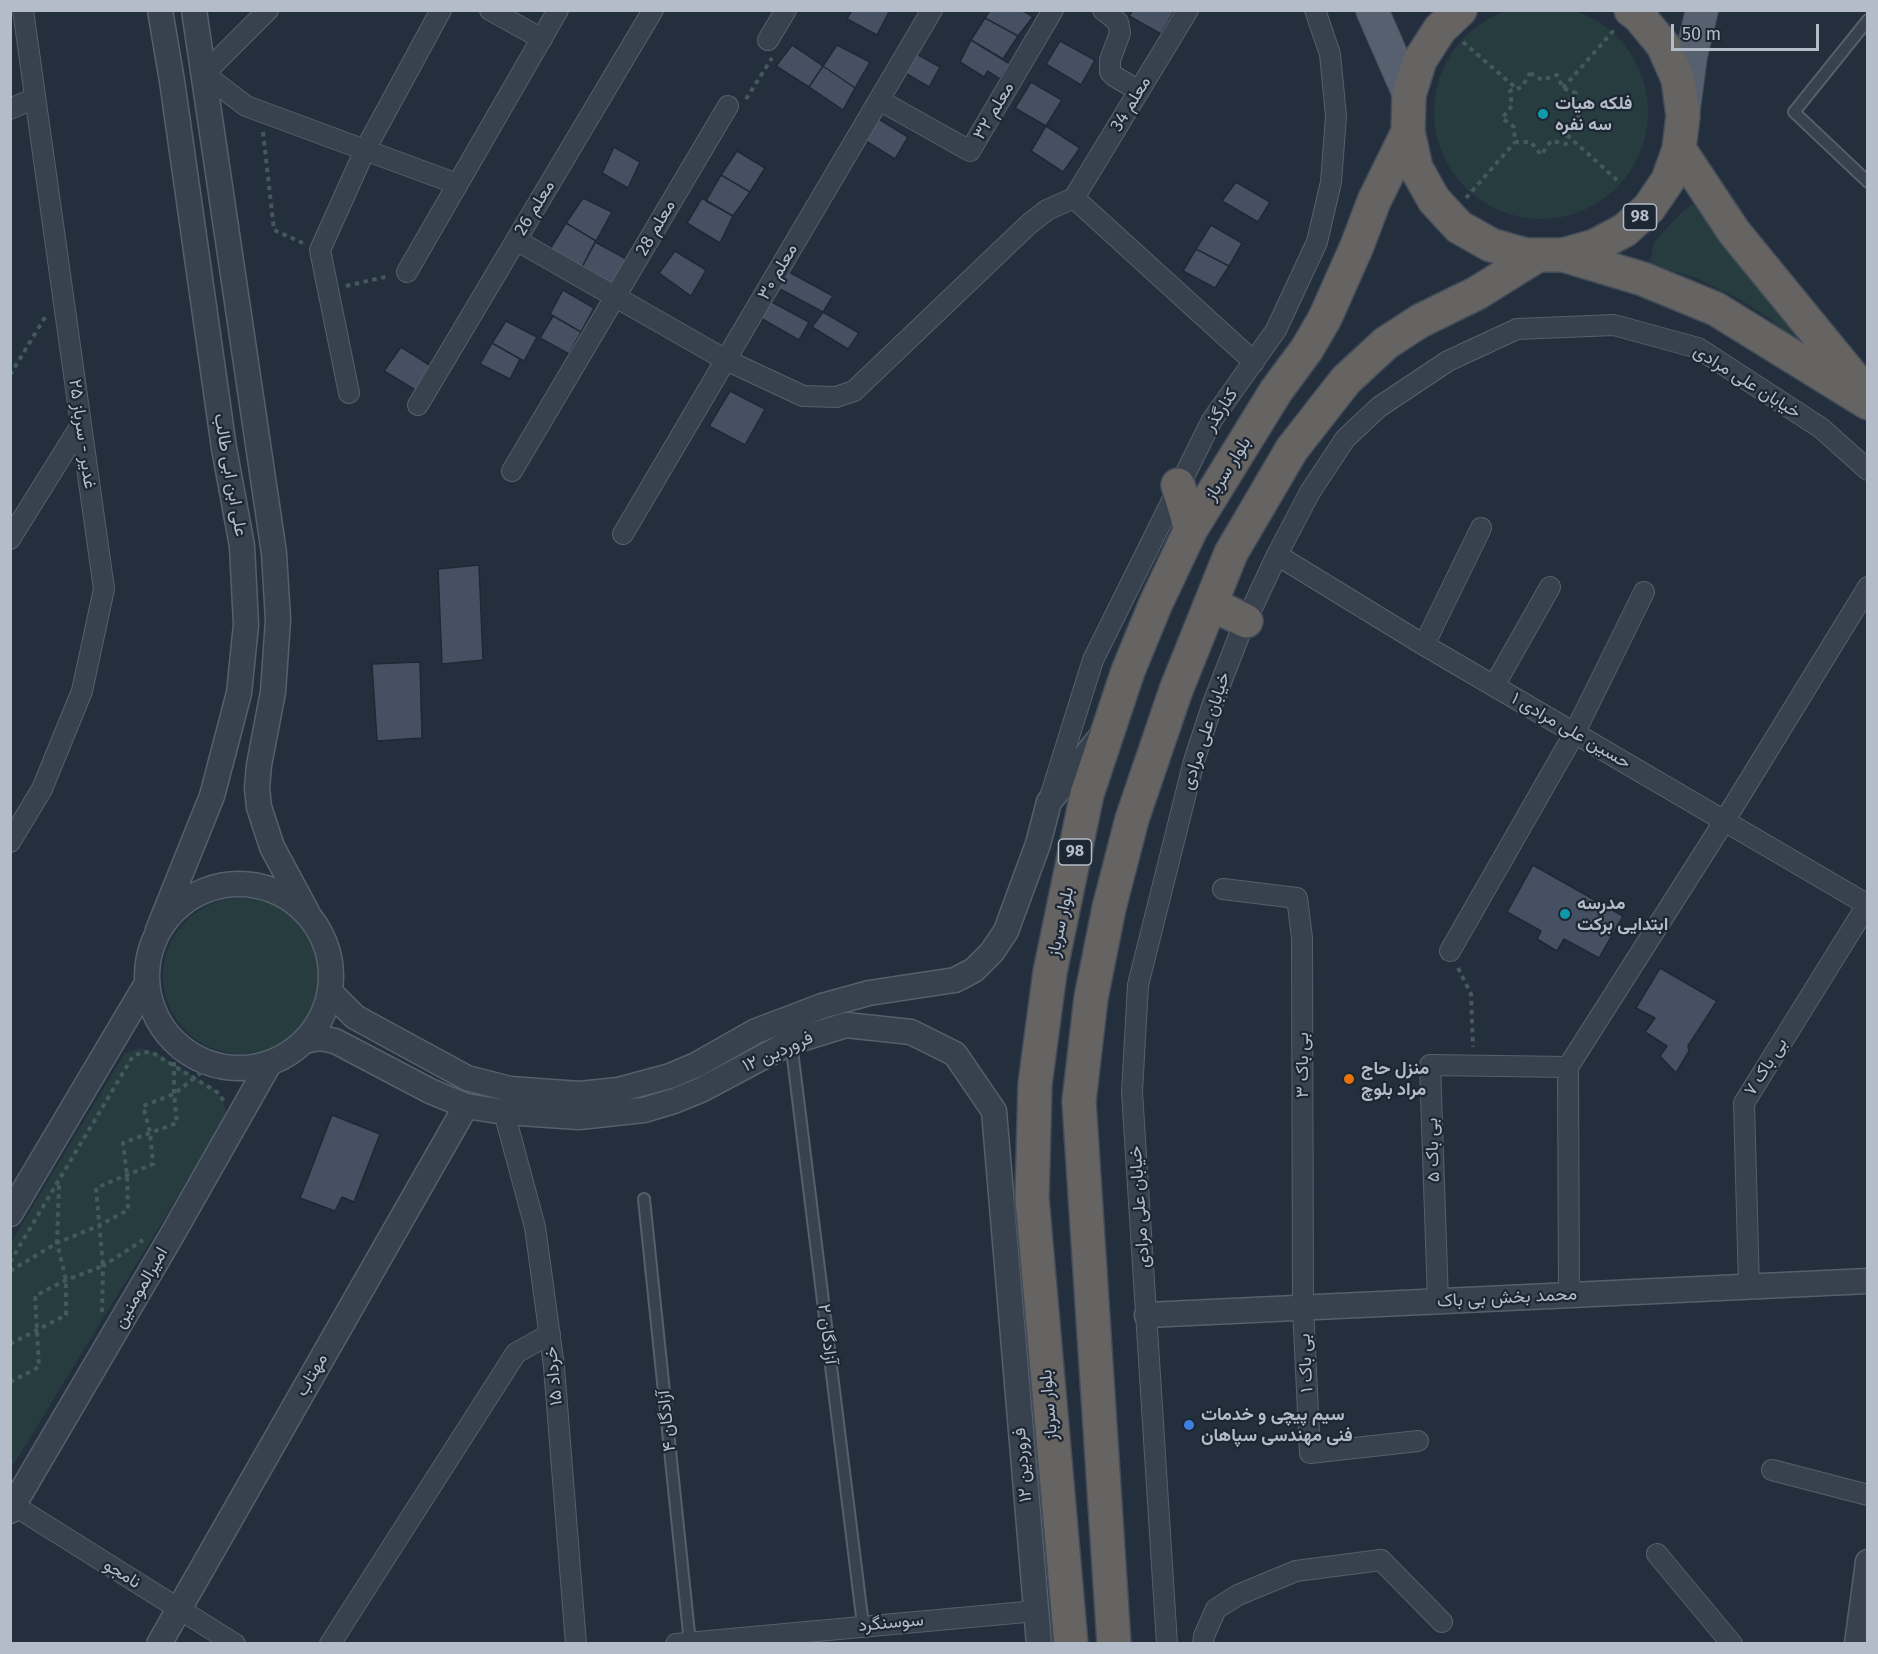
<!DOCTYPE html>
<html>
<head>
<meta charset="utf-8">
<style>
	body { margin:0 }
	#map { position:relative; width:1878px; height:1654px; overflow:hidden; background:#242f3e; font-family:"Fira Sans",sans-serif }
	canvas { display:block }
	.frame { position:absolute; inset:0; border:12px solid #b4bcc9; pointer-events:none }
	.scale { position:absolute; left:1671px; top:24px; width:148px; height:27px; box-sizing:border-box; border:3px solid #b4bcc9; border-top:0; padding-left:8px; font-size:18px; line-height:21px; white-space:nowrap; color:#b4bcc9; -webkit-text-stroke:4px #1d2633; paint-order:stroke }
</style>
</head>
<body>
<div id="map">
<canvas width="1878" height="1654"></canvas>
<div class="frame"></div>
<div class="scale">50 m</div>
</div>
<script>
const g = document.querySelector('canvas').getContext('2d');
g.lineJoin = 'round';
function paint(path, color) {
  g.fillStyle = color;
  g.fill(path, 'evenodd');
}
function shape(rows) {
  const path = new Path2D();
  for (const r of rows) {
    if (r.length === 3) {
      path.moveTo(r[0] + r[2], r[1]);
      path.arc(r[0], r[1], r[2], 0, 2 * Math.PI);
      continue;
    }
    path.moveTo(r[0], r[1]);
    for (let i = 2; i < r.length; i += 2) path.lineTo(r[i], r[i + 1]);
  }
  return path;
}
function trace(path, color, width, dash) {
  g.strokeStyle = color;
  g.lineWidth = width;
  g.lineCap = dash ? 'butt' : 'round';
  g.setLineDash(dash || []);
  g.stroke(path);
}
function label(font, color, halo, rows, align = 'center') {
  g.font = font + ' "Fira Sans",Vazirmatn,sans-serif';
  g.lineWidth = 4.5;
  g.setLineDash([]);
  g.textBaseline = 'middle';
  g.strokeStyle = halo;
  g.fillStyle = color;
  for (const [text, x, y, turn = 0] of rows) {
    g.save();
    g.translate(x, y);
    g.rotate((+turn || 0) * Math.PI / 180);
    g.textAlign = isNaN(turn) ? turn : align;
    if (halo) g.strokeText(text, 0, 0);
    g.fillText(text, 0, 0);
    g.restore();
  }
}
const green = shape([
	[1541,112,107],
	[1701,198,1816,344,1806,350,1770,319,1739,299,1696,278,1650,264,1654,242,1681,213],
	[241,976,78],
	[139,1048,155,1052,216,1090,223,1100,226,1112,222,1124,11,1469,10,1244,125,1053]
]);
const building = shape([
	[852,10,885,10,889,12,877,35,847,19,852,10],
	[990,10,1022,10,1033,17,1018,36,985,18,990,10],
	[1133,10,1175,10,1161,34,1129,16,1133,10],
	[985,18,1018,36,1003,59,971,40,985,18],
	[971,40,1010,64,1000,79,988,71,984,77,960,62,971,40],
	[1060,41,1095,60,1081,85,1046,64,1060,41],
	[792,45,823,66,809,87,776,66,792,45],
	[837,45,870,62,855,88,823,66,837,45],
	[913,52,940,67,929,87,902,71,913,52],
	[823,66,855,88,843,110,809,87,823,66],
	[1031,82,1062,100,1046,126,1015,108,1031,82],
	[869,113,908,137,895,159,856,135,869,113],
	[1046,126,1080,148,1063,172,1031,151,1046,126],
	[614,147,640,162,628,188,602,173,614,147],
	[737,151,765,168,750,192,721,175,737,151],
	[721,175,750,192,733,216,706,201,721,175],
	[1236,182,1270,202,1258,222,1222,201,1236,182],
	[583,198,612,212,596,241,566,223,583,198],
	[702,198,733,216,720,243,687,223,702,198],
	[566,223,596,241,582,267,550,249,566,223],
	[1211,225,1242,243,1229,266,1196,249,1211,225],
	[595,242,632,262,617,287,582,267,595,242],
	[1196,249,1229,266,1215,288,1183,271,1196,249],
	[675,251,706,270,691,296,659,273,675,251],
	[789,272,833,296,823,312,778,288,789,272],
	[563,290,594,308,581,332,550,314,563,290],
	[768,300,809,322,799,340,757,316,768,300],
	[823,312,859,333,848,349,812,327,823,312],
	[553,316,581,332,569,354,540,338,553,316],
	[506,321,537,337,524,361,492,343,506,321],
	[492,343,520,359,510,379,480,364,492,343],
	[401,347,431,366,417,391,384,371,401,347],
	[730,391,765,409,745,445,709,426,730,391],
	[479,565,483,660,442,664,438,569,479,565],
	[420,662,422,738,377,741,372,664,420,662],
	[1533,865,1623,916,1599,958,1564,939,1557,951,1537,939,1541,931,1507,912,1533,865],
	[1660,968,1717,1001,1688,1046,1689,1051,1676,1073,1660,1056,1667,1046,1645,1032,1655,1018,1636,1008,1660,968],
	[332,1115,380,1134,354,1202,342,1197,335,1211,300,1198,332,1115]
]);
const path = shape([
	[1463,42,1517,89],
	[1530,73,1542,80,1557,75,1563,88,1576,93,1573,108,1581,120,1568,128,1566,144,1551,141,1541,155,1531,142,1515,142,1514,127,1502,118,1512,106,1510,91,1522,87,1530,73],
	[1563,88,1614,30],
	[746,99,772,58],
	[263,132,274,230,303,243],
	[1567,135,1617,180],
	[1466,198,1515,142],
	[346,286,389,276],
	[10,375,47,314],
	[1458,968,1471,994,1473,1047],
	[10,1262,133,1056,144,1052,153,1053,217,1092,224,1101],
	[10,1271,57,1243,59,1184],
	[102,1312,103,1266,143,1240],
	[10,1344,66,1315,66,1280,57,1243,98,1226,128,1210,127,1175,123,1143,177,1123,174,1094,174,1043],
	[10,1382,39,1367,35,1296,66,1280,103,1266,96,1188,153,1164,150,1132,143,1106,174,1094,211,1065],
	[10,1458,11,1467]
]);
const service = shape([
	[1868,20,1794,112,1868,182],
	[791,1042,863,1625],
	[644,1199,690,1643]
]);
const minor = shape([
	[268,10,204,74,246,106,457,184],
	[490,10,542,39],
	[1103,10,1118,22,1120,33,1110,60,1110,72,1114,76,1139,91],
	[768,40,786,10],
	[879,100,970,151,1053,10],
	[10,109,35,98],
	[1074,198,1254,362],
	[1074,198,1188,10],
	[516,240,726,360,803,396,836,397,854,391,1029,224,1047,210,1074,198],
	[407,272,558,10],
	[349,393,320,250,365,150,441,10],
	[418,405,653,10],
	[512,471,728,106],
	[623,534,932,10],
	[10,539,81,425],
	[1277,555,1424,645,1868,905],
	[1424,645,1481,528],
	[1494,686,1550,587],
	[1051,794,1093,660,1212,420,1276,330,1317,242,1331,182,1336,116,1330,54,1315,10],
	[10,842,42,789,82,691,104,589,23,10],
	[1223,889,1297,898,1302,938,1303,1308,1310,1453,1418,1441],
	[1450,951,1574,734,1644,592],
	[504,1112,535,1227,554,1367,576,1644],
	[1749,1287,1744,1103,1867,905],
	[1569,1295,1568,1067,1725,820,1868,587],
	[1438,1302,1430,1065,1568,1067],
	[1772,1470,1868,1495],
	[10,1503,235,1644],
	[1657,1554,1732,1644],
	[330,1644,516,1353,550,1334],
	[676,1644,1036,1611],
	[1167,1644,1132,1092,1138,985,1194,761,1213,703,1239,636,1277,555,1310,492,1345,439,1379,407,1448,361,1517,329,1614,325,1698,348,1821,428,1868,470],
	[1203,1644,1204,1636,1216,1609,1238,1595,1296,1571,1381,1560,1442,1622]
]);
const tertiary = shape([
	[194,10,274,553,278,620,273,692,259,765,257,788,259,807,272,847,307,912],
	[239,976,92],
	[158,930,212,796,239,693,246,625,242,546,224,448,172,81,160,10],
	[330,992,355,1017,467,1078,510,1089,580,1094,618,1090,670,1076,696,1065,756,1031,822,1006,869,993,955,980,974,970,992,952,1006,931,1038,844,1049,802,1099,739],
	[304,1041,320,1038,335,1041,430,1091,466,1106,504,1112,579,1117,644,1110,674,1101,701,1090,791,1042,846,1025,911,1032,955,1054,994,1111,1039,1644],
	[10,1214,146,985],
	[1147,1315,1868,1281],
	[10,1511,172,1235,269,1064],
	[159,1644,466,1106],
	[1857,1644,1868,1562]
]);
const primary = shape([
	[1372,10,1409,95],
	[1684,109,1691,56,1702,10]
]);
const trunk = shape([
	[1460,10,1440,29,1420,60,1409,95,1408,132,1416,168,1434,200,1459,227,1491,245,1526,255,1563,255,1595,246,1625,230,1649,208,1668,180,1679,149,1683,116,1678,79,1663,45,1639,16,1631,10],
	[1679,149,1734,232,1864,391],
	[1563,255,1643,279,1716,309,1868,403],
	[1178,485,1191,529],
	[1211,604,1246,621],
	[1071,1644,1032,1198,1035,1084,1050,972,1087,794,1128,671,1156,603,1191,529,1276,391,1307,349,1325,318,1357,246,1374,201,1408,132],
	[1114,1644,1079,1101,1091,998,1109,908,1132,819,1176,690,1231,553,1292,449,1346,380,1386,343,1420,321,1477,293,1538,255]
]);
const markers = [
	[1543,114,6,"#0f9aa8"],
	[1565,914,6,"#0f9aa8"],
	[1349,1079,6,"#e8710a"],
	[1189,1425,6,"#3f7fe0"]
];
const shields = [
	[1640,217,33],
	[1075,852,33]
];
const shieldNames = [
	["98",1640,217],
	["98",1075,852]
];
const streetNames = [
	["معلم 34",1131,104,-59],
	["معلم ۳۲",994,111,-60],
	["معلم 26",535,208,-59],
	["معلم 28",656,228,-60],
	["معلم ۳۰",778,272,-60],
	["خیابان علی مرادی",1747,382,32],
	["کنارگذر",1221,410,-57],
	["غدیر - سرباز ۲۵",82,434,82],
	["بلوار سرباز",1228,469,-58],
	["علی ابن ابی طالب",230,475,80],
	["خیابان علی مرادی",1206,731,-72],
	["حسین علی مرادی ۱",1571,731,30],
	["بلوار سرباز",1061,922,-78],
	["۱۲ فروردین",778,1052,-24],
	["بی باک ۳",1303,1065,-90],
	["بی باک ۷",1766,1067,-58],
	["بی باک ۵",1433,1150,-92],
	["خیابان علی مرادی",1140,1207,-94],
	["امیرالمومنین",141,1288,-60],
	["محمد بخش بی باک",1507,1298,-3],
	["آزادگان ۲",827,1334,83],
	["بی باک ۱",1306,1363,-93],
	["مهتاب",312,1375,-60],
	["۱۵ خرداد",554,1376,-96],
	["بلوار سرباز",1049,1405,-95],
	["آزادگان ۴",667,1421,-96],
	["۱۲ فروردین",1023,1465,-95],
	["نامجو",122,1574,32],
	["سوسنگرد",891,1623,-5]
];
const poiNames = [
	["فلکه هیات",1555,104],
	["سه نفره",1555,125],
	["مدرسه",1577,904],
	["ابتدایی برکت",1577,925],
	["منزل حاج",1361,1069],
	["مراد بلوچ",1361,1090],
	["سیم پیچی و خدمات",1201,1415],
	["فنی مهندسی سپاهان",1201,1436]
];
paint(green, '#263c3f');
paint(building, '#455162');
trace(building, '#1f2835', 1.5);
trace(service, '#565f6c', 14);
trace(minor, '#565f6c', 22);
trace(tertiary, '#565f6c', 27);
trace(primary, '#414a57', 34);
trace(trunk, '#434c59', 36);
trace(path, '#44595c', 4, [4.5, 4.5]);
trace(service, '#38414e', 10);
trace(minor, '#38414e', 20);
trace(tertiary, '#38414e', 24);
trace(primary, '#56606e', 32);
trace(trunk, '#656462', 33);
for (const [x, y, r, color] of markers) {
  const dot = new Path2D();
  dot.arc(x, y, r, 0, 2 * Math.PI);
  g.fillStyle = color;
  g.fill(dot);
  trace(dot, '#1d2633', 2);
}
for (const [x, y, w] of shields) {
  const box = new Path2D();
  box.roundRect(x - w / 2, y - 13, w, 26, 4.5);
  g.fillStyle = '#1d2633';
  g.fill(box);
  trace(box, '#b4bcc9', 1.5);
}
label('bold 16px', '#b4bcc9', null, shieldNames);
label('18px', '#b4bcc9', '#1d2633', streetNames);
label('bold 18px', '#b4bcc9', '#1d2633', poiNames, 'left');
</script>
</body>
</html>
